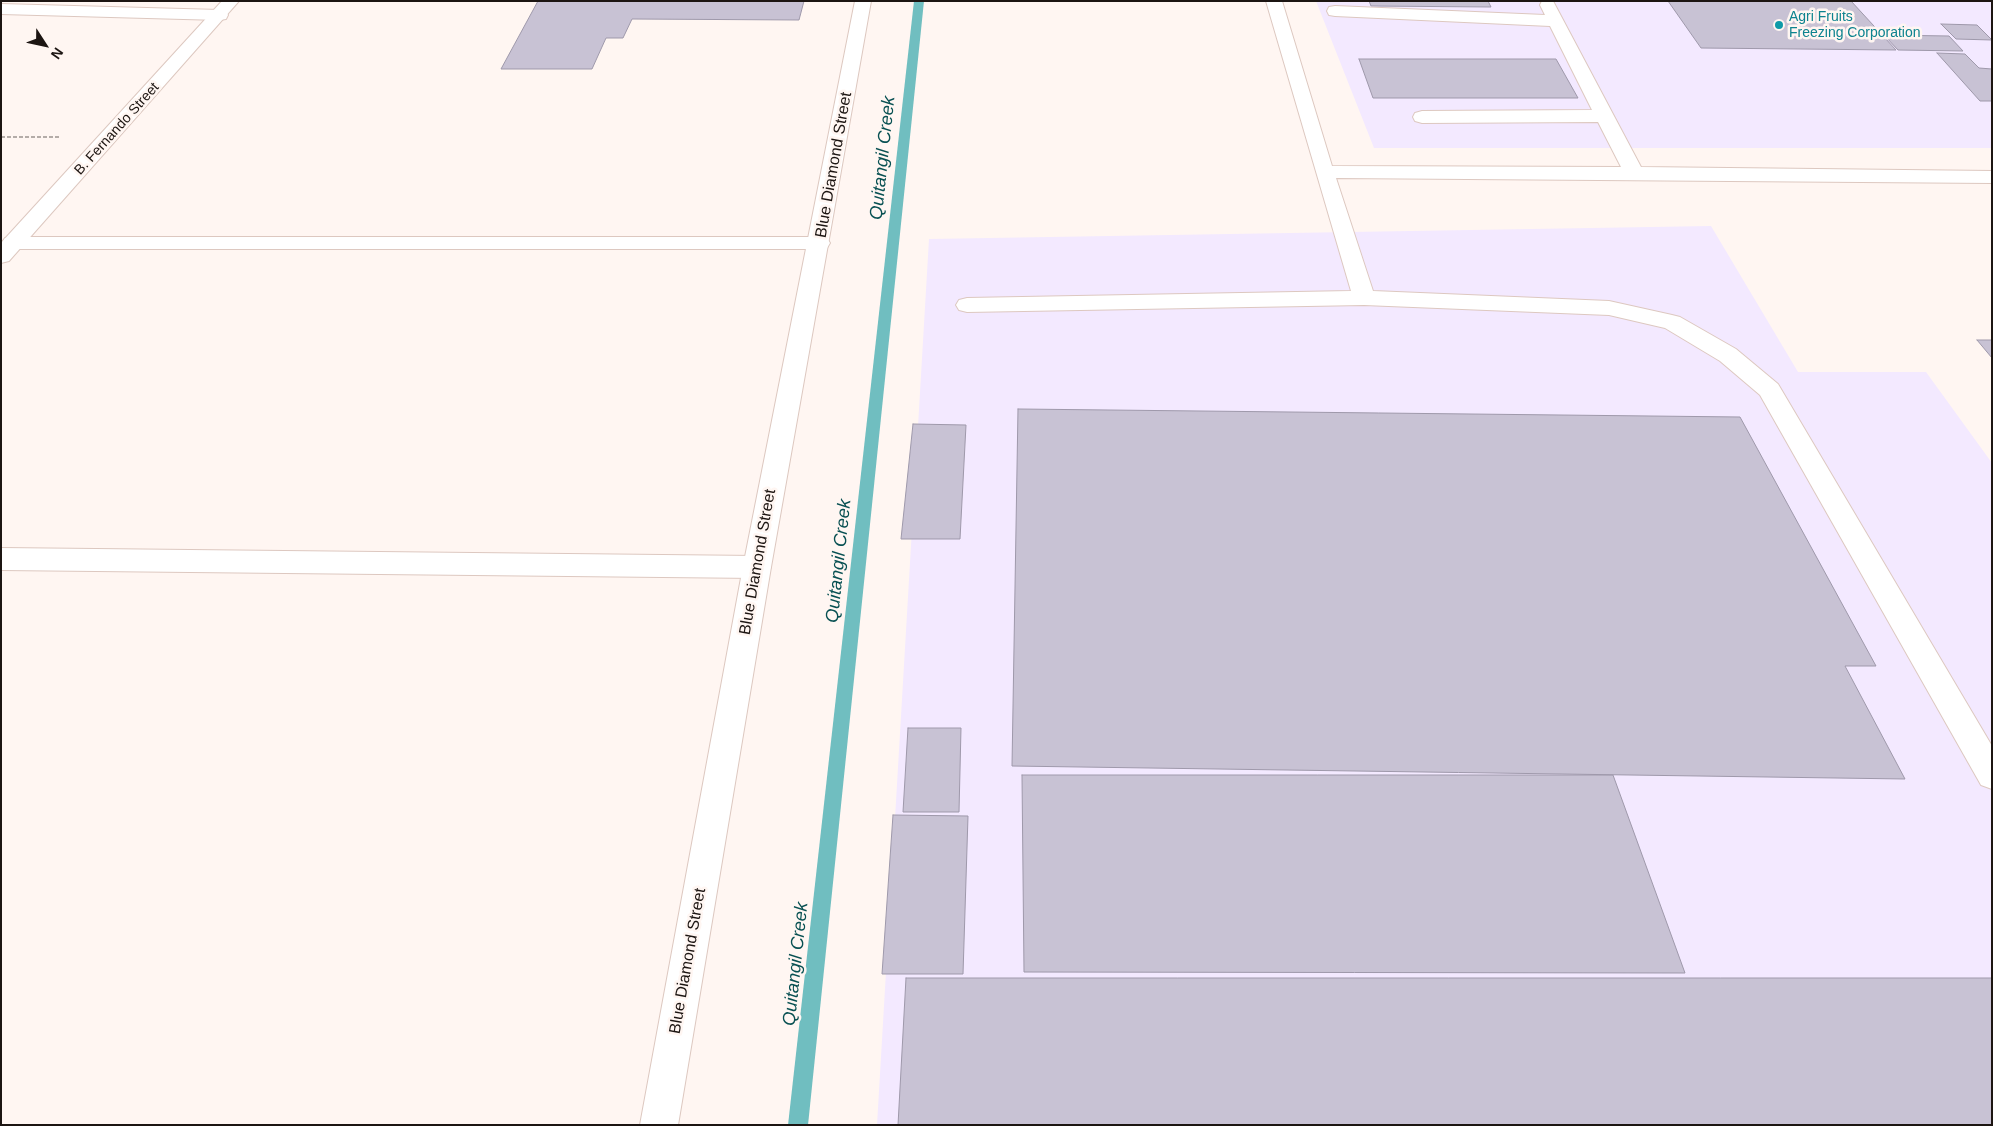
<!DOCTYPE html>
<html>
<head>
<meta charset="utf-8">
<style>
	body { margin:0 }
	#map { position:relative; width:1993px; height:1126px; overflow:hidden; background:#fff6f2; font-family:Helvetica,sans-serif }
	canvas { display:block }
	.frame { position:absolute; inset:0; border:2px solid #1c1512; pointer-events:none }
	.north { position:absolute; left:20px; top:20px; width:50px; height:50px; -webkit-text-stroke:4px #fff6f2; paint-order:stroke; rotate:125deg; font-size:14px; font-weight:700; line-height:20px; text-align:center; color:#1c1512 }
	.north::after { content:''; display:block; margin:auto; width:18px; height:22px; background:#1c1512; clip-path:polygon(50% 0,100% 100%,50% 72%,0 100%) }
</style>
</head>
<body>
<div id="map">
<canvas width="1993" height="1126"></canvas>
<div class="frame"></div>
<div class="north">N</div>
</div>
<script>
const g = document.querySelector('canvas').getContext('2d');
g.lineJoin = 'round';
function paint(path, color) {
  g.fillStyle = color;
  g.fill(path, 'evenodd');
}
function shape(rows) {
  const path = new Path2D();
  for (const r of rows) {
    path.moveTo(r[0], r[1]);
    for (let i = 2; i < r.length; i += 2) path.lineTo(r[i], r[i + 1]);
  }
  return path;
}
function trace(path, color, width, dash) {
  g.strokeStyle = color;
  g.lineWidth = width;
  g.lineCap = dash ? 'butt' : 'round';
  g.setLineDash(dash || []);
  g.stroke(path);
}
function label(font, color, halo, rows, align = 'center') {
  g.font = font + ' Helvetica,sans-serif';
  g.lineWidth = 5;
  g.setLineDash([]);
  g.textBaseline = 'middle';
  g.strokeStyle = halo;
  g.fillStyle = color;
  for (const [text, x, y, turn = 0] of rows) {
    g.save();
    g.translate(x, y);
    g.rotate((+turn || 0) * Math.PI / 180);
    g.textAlign = isNaN(turn) ? turn : align;
    if (halo) g.strokeText(text, 0, 0);
    g.fillText(text, 0, 0);
    g.restore();
  }
}
const industrial = shape([
	[1316,1,1992,1,1992,148,1374,148],
	[1711,226,1798,372,1926,372,1992,463,1992,1125,877,1125,929,239]
]);
const stream = shape([
	[914,1,924,1,808,1125,788,1125,914,1]
]);
const building = shape([
	[538,1,804,1,799,20,632,19,623,38,606,38,592,69,501,69,538,1],
	[1369,1,1488,1,1491,7,1371,6,1369,1],
	[1668,1,1851,1,1896,50,1701,48,1668,1],
	[1941,24,1977,25,1992,40,1956,39,1941,24],
	[1884,35,1949,36,1963,51,1898,50,1884,35],
	[1937,53,1965,54,1979,68,1992,69,1992,101,1980,101,1937,53],
	[1359,59,1556,59,1578,98,1373,98,1359,59],
	[1977,340,1992,340,1992,358,1977,340],
	[1018,409,1740,417,1876,666,1845,666,1905,779,1012,766,1018,409],
	[913,424,966,425,960,539,901,539,913,424],
	[908,728,961,728,959,812,903,812,908,728],
	[1022,775,1613,775,1685,973,1024,972,1022,775],
	[893,815,968,816,963,974,882,974,893,815],
	[906,978,1992,978,1992,1125,898,1125,906,978]
]);
const path = shape([
	[1,137,61,137]
]);
const service = shape([
	[1266,1,1282,1,1332,166,1621,167,1598,122,1422,123,1415,121,1413,117,1415,113,1422,111,1592,110,1550,26,1335,16,1329,15,1327,11,1329,7,1335,6,1545,15,1540,5,1542,1,1553,1,1641,167,1992,171,1992,183,1336,178,1373,291,1609,301,1672,315,1680,317,1736,349,1778,384,1992,746,1992,789,1981,785,1760,395,1720,361,1665,328,1609,315,1364,305,967,312,959,310,956,305,959,300,967,298,1351,291,1266,1],
	[1,4,220,10,226,11,228,15,226,19,220,20,1,14,1,4],
	[13,237,819,237,827,238,830,243,827,248,819,249,13,249,5,248,2,243,5,238,13,237],
	[1,548,757,556,767,559,771,567,767,575,757,578,1,570,1,548]
]);
const minor = shape([
	[222,1,239,1,9,261,1,263,1,243,222,1],
	[855,1,871,1,771,567,678,1125,640,1125,743,567,855,1]
]);
const markers = [
	[1779,25,5,"#0f9aa8"]
];
const farCulturenames = [
	["Agri Fruits",1789,17],
	["Freezing Corporation",1789,33]
];
const farStreetnames = [
	["B. Fernando Street",117,129,-48]
];
const streetNames = [
	["Blue Diamond Street",834,165,-80],
	["Blue Diamond Street",758,562,-80],
	["Blue Diamond Street",688,961,-80]
];
const waterNames = [
	["Quitangil Creek",883,158,-84],
	["Quitangil Creek",839,561,-84],
	["Quitangil Creek",796,964,-84]
];
paint(industrial, '#f3e9ff');
paint(stream, '#70bec0');
paint(building, '#c8c2d4');
trace(building, '#9f99ab', 1);
trace(service, '#ddc8c0', 2);
trace(minor, '#ddc8c0', 2);
trace(path, '#b4aca8', 2, [4, 2]);
paint(service, '#fff');
paint(minor, '#fff');
for (const [x, y, r, color] of markers) {
  const dot = new Path2D();
  dot.arc(x, y, r, 0, 2 * Math.PI);
  g.fillStyle = color;
  g.fill(dot);
  trace(dot, '#fff6f2', 2);
}
label('14px', '#0d838f', '#fff6f2', farCulturenames, 'left');
label('14px', '#1c1512', '#fff6f2', farStreetnames);
label('16px', '#1c1512', '#fff6f2', streetNames);
label('italic 18px', '#085052', '#fff6f2', waterNames);
</script>
</body>
</html>
